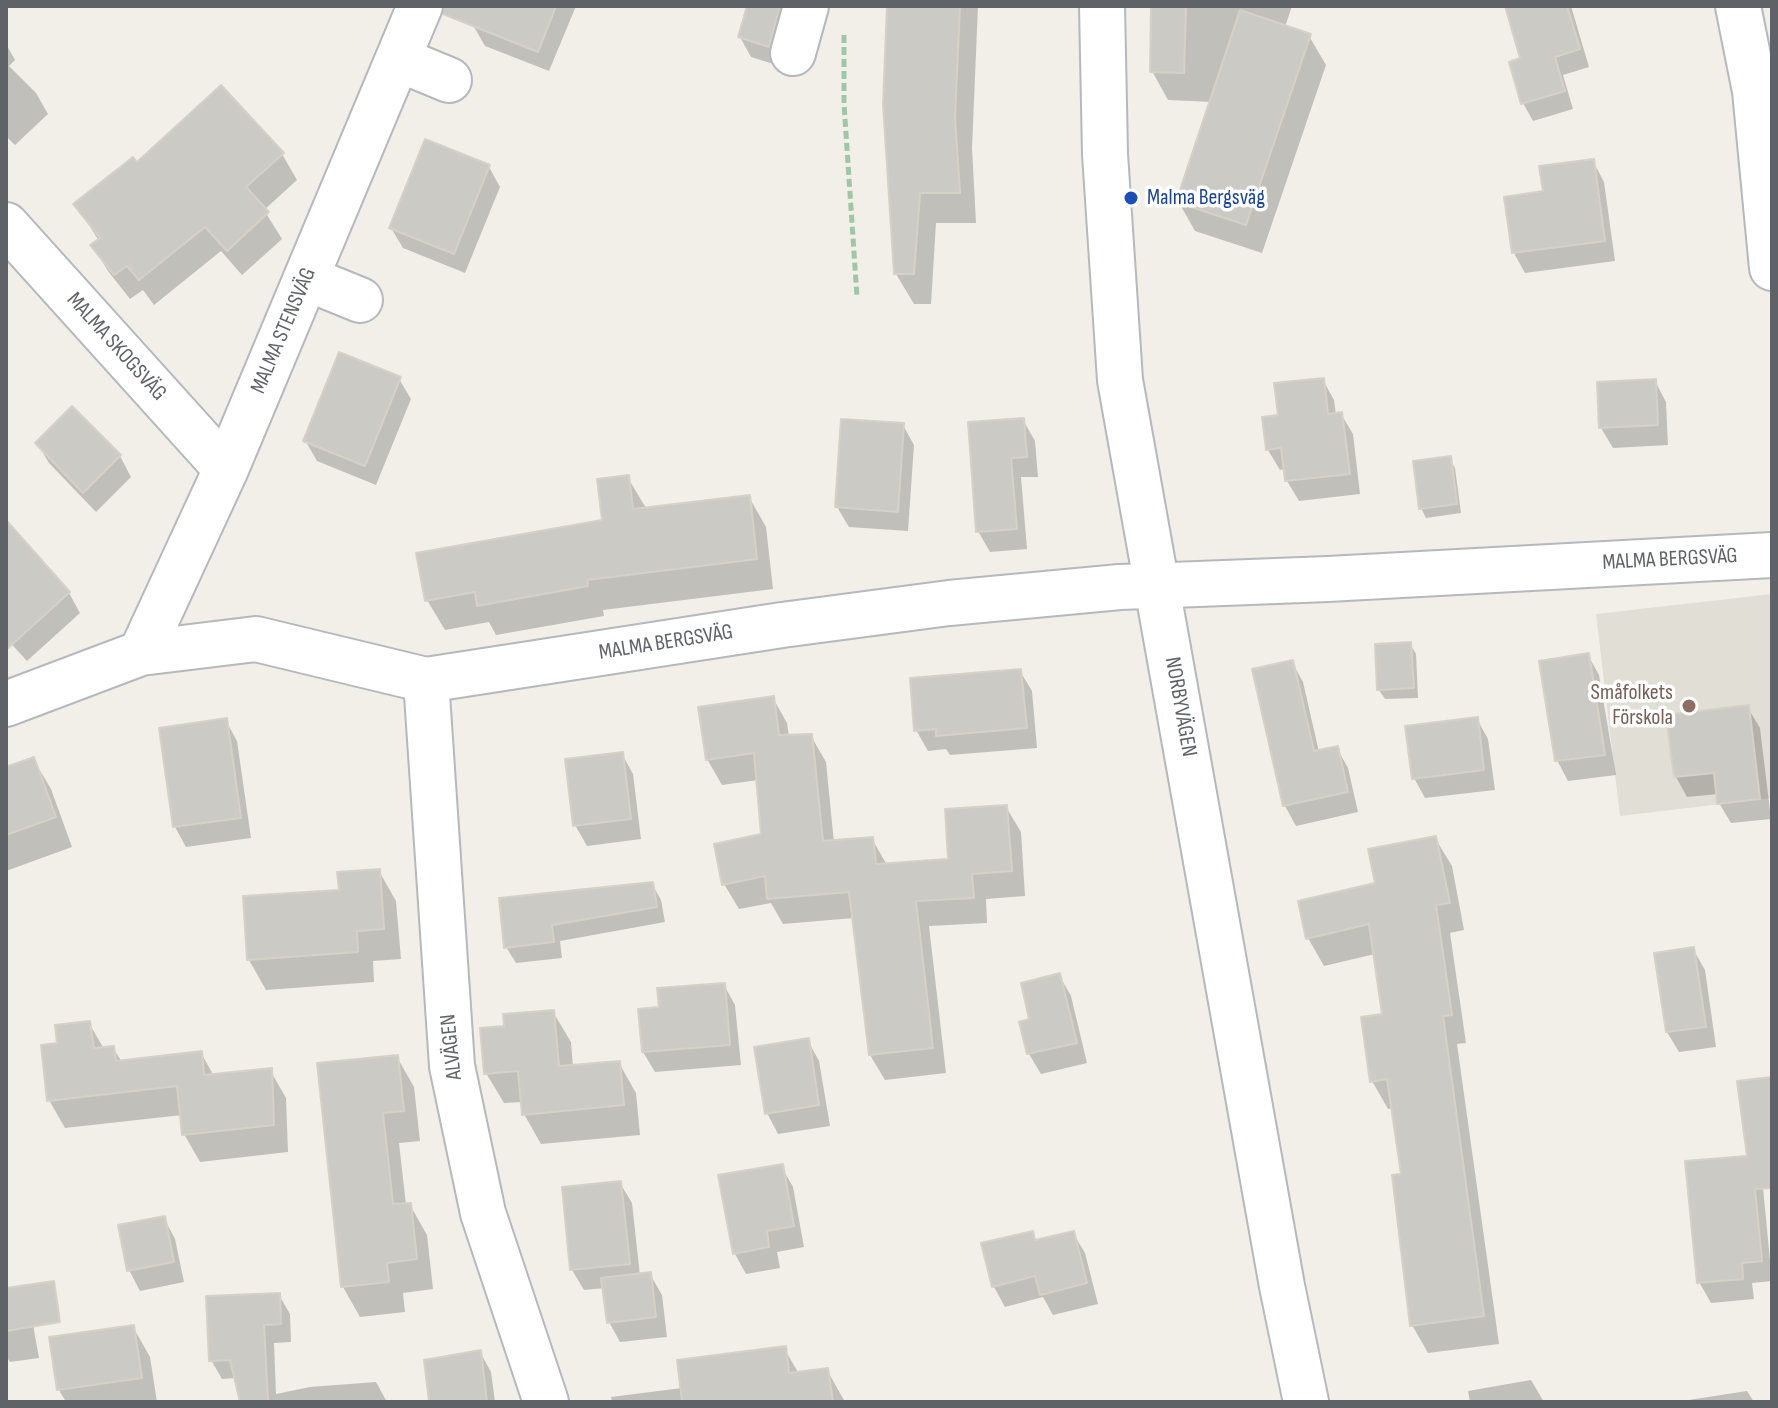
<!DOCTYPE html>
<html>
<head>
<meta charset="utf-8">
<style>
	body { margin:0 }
	#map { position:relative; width:1778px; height:1408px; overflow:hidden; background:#f1efe8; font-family:"Sofia Sans Condensed",sans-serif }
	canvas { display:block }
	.frame { position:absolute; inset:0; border:8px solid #5f6368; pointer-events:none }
</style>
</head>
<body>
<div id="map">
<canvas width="1778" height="1408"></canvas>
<div class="frame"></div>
</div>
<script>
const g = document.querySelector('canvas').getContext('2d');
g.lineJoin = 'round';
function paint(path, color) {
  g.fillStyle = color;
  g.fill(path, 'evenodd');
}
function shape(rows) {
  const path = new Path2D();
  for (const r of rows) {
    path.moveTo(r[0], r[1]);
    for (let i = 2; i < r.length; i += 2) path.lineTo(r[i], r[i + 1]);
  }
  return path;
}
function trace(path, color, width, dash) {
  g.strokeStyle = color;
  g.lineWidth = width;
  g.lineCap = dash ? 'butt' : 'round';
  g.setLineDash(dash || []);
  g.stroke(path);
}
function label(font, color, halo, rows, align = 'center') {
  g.font = font + ' "Sofia Sans Condensed",sans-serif';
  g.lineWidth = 7;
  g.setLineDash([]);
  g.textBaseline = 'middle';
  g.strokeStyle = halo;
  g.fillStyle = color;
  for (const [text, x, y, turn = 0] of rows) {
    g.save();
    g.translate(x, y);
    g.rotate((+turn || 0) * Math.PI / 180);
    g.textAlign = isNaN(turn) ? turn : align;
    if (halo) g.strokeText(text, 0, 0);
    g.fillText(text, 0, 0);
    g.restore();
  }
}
const education = shape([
	[1772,594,1772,798,1620,816,1596,614]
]);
const shadow = shape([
	[481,6,576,6,549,71,485,46,473,25],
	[749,6,799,6,780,66,751,57,740,37],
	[889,6,978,6,972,148,976,223,936,223,931,304,914,304,896,274],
	[1153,6,1292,6,1285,27,1309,36,1326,65,1262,253,1195,231,1178,201,1212,102,1168,100,1152,71],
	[1507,6,1571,6,1589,67,1563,75,1573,109,1533,121,1523,103,1523,60],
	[6,44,15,60,9,66,36,93,48,114,15,145,6,136],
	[282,154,297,180,264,210,282,239,242,275,221,251,154,305,143,290,130,299,108,271,93,246,99,241,76,204,136,165],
	[1593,161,1604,182,1615,261,1525,273,1514,253,1545,193],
	[489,167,500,187,465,273,403,248,391,228],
	[399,379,411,399,376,485,317,461,305,440],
	[1323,380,1334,400,1336,415,1341,414,1353,434,1360,494,1299,501,1287,481,1286,469,1280,470,1268,450,1265,418,1280,417],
	[1655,381,1666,402,1668,445,1613,448,1601,428],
	[1023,420,1035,441,1038,477,1021,477,1027,549,990,552,978,531],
	[903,425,914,445,908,531,849,527,837,507],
	[37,443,120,456,131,477,96,512,49,463],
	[1449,458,1455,468,1461,513,1426,518,1421,508],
	[628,478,646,508,749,497,766,527,773,589,603,610,604,616,496,635,489,622,445,630,427,600,604,521],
	[19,538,69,593,80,613,27,661,6,638,6,550],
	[1410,644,1416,654,1418,698,1385,699,1379,690],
	[1588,655,1599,675,1616,775,1568,781,1557,760],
	[1292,662,1303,682,1319,752,1337,748,1348,768,1358,812,1296,826,1285,806],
	[1020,671,1032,691,1037,748,950,755,946,749,928,751,916,730],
	[773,698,787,723,789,737,811,736,826,762,834,843,872,839,887,865,950,861,1006,807,1021,832,1025,896,986,899,987,923,929,926,946,1073,885,1080,870,1055,854,918,783,924,771,903,739,909,724,884,763,835,758,780,722,785,707,759],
	[1748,708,1760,728,1771,819,1731,823,1719,803,1718,794,1687,797,1676,777],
	[1477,719,1488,739,1495,790,1425,798,1414,778],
	[226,721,237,741,251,838,186,847,175,827],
	[622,754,633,774,641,839,587,846,575,825],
	[33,759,51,789,72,847,6,871,6,769],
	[1435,838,1452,866,1464,930,1450,933,1466,1043,1457,1044,1499,1344,1428,1353,1412,1325,1403,1175,1393,1108,1388,1109,1372,1081,1384,1016,1375,954,1324,966,1308,938],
	[379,871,396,901,401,959,373,961,374,982,266,990,249,960,341,891],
	[652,884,661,900,665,922,560,941,562,958,516,963,506,947,501,900],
	[1693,949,1705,970,1716,1047,1679,1052,1667,1032],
	[1059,975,1071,996,1087,1063,1041,1074,1029,1054,1022,1023,1032,1021],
	[724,985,735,1005,741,1065,655,1072,643,1052,661,1009],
	[553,1012,571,1042,573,1067,619,1063,636,1093,640,1135,541,1144,524,1114,523,1102,504,1103,486,1073,506,1027],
	[89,1023,104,1049,113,1048,122,1062,201,1053,214,1076,270,1070,286,1098,288,1152,200,1162,184,1134,182,1115,65,1128,49,1100,59,1045],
	[808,1041,819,1061,830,1126,778,1134,767,1113],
	[397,1057,414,1087,420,1141,399,1143,406,1205,410,1205,427,1235,433,1289,403,1293,405,1312,360,1317,343,1287,319,1065],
	[1688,1163,1762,1177,1772,1281,1752,1283,1754,1299,1711,1303,1699,1282],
	[781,1166,793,1187,804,1247,777,1252,780,1268,746,1274,735,1254],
	[620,1183,632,1203,640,1276,650,1274,662,1295,667,1337,620,1342,609,1322,605,1288,584,1290,572,1270,564,1188],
	[164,1218,175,1239,184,1282,140,1291,129,1270],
	[1032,1233,1037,1242,1073,1233,1085,1253,1098,1304,1053,1315,1043,1297,1005,1307,994,1287],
	[6,1290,32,1319,39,1358,10,1362,6,1356],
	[279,1295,290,1314,291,1342,274,1343,276,1394,310,1387,376,1382,387,1402,242,1402,236,1378,222,1379,211,1360],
	[133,1327,150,1357,157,1402,66,1402,59,1390,52,1339],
	[784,1348,799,1374,827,1370,845,1402,612,1402,611,1397,682,1388],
	[480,1352,491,1372,495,1402,433,1402],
	[1531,1380,1544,1402,1470,1402,1468,1391],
	[1747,1391,1754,1402,1676,1402]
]);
const building = shape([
	[444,6,556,6,538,52,443,14,444,6],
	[747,6,780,6,769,47,738,37,747,6],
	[887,6,960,6,955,117,960,193,920,193,914,274,894,274,883,104,887,6],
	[1151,6,1186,6,1184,73,1150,72,1151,6],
	[1505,6,1567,6,1580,49,1555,57,1565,91,1521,104,1509,62,1520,58,1505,6],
	[1240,10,1311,34,1246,225,1176,202,1240,10],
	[221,85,284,153,246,187,269,212,227,251,205,227,139,280,127,266,114,275,90,245,100,238,73,204,133,157,137,162,221,85],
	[425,139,490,165,454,254,389,228,425,139],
	[1594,159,1605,241,1512,253,1504,197,1543,191,1539,166,1594,159],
	[339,352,401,377,365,466,303,441,339,352],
	[1324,378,1328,414,1342,412,1350,474,1285,481,1281,448,1266,450,1262,417,1278,415,1274,383,1324,378],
	[1656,379,1658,425,1599,428,1597,382,1656,379],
	[72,406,121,455,83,493,35,443,72,406],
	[1024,418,1027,457,1011,458,1017,529,976,532,968,422,1024,418],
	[841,419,904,423,898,512,835,507,841,419],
	[1451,456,1457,504,1419,509,1413,461,1451,456],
	[629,475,633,509,750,495,757,559,587,580,588,586,477,606,475,592,425,601,416,553,602,520,597,479,629,475],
	[6,520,70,592,6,650,6,520],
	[1411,642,1414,688,1377,690,1375,644,1411,642],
	[1589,653,1605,755,1555,761,1539,661,1589,653],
	[1293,660,1314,751,1338,746,1348,792,1283,806,1252,669,1293,660],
	[1021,669,1027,728,936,736,936,729,914,731,910,678,1021,669],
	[774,696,779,735,812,734,823,841,873,837,876,864,948,859,945,809,1007,805,1012,871,972,874,974,898,916,901,933,1048,869,1055,849,892,767,899,765,876,722,885,714,844,761,834,754,753,706,760,698,707,774,696],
	[1749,705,1760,799,1717,804,1714,773,1674,777,1666,715,1749,705],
	[1478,717,1484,770,1412,779,1405,726,1478,717],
	[227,718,241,818,173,827,159,728,227,718],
	[623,752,631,819,573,826,565,759,623,752],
	[34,757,56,817,6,835,6,767,34,757],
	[1436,836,1450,903,1436,905,1452,1015,1443,1016,1484,1316,1410,1326,1392,1175,1401,1174,1387,1079,1370,1082,1361,1017,1382,1014,1369,924,1306,939,1298,901,1375,883,1368,849,1436,836],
	[380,869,384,929,357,931,358,952,247,960,243,896,339,890,337,872,380,869],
	[653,882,657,907,552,925,554,942,504,948,499,898,653,882],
	[1694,947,1706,1027,1666,1032,1654,953,1694,947],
	[1060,973,1077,1043,1027,1054,1019,1022,1029,1019,1021,983,1060,973],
	[725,983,730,1045,642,1052,638,1009,659,1007,657,988,725,983],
	[554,1010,559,1066,620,1061,624,1105,522,1115,518,1071,484,1074,480,1028,504,1026,503,1014,554,1010],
	[90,1021,94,1048,114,1046,116,1061,202,1051,204,1075,272,1068,274,1125,182,1135,177,1086,47,1101,41,1045,57,1043,55,1025,90,1021],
	[809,1038,819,1105,765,1114,754,1047,809,1038],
	[398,1055,404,1111,383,1113,393,1204,411,1203,417,1259,387,1263,389,1282,341,1287,317,1063,398,1055],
	[1772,1077,1772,1188,1755,1189,1762,1261,1742,1263,1743,1279,1697,1283,1685,1161,1747,1156,1737,1081,1772,1077],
	[783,1164,794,1226,767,1231,769,1247,733,1254,718,1175,783,1164],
	[621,1181,630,1264,570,1270,562,1187,621,1181],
	[165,1216,174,1262,127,1271,118,1225,165,1216],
	[1033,1231,1035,1240,1074,1231,1087,1283,1040,1295,1035,1276,992,1287,981,1243,1033,1231],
	[651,1272,656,1317,607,1323,601,1278,651,1272],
	[54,1281,60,1322,6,1331,6,1288,54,1281],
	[280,1293,281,1324,264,1325,268,1402,240,1402,230,1360,209,1361,206,1296,280,1293],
	[134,1325,142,1378,57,1390,49,1337,134,1325],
	[786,1346,789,1373,828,1368,833,1402,682,1402,677,1360,786,1346],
	[481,1350,487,1402,429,1402,424,1360,481,1350]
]);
const path = shape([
	[844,35,844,104,857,297]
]);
const minor = shape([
	[1102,6,1105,154,1120,380,1282,1286,1306,1402],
	[1738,6,1755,91,1772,268],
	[793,53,806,6],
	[398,59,449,80],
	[6,225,226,469],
	[306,278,360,300],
	[141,653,226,469,420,6],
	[426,680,452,1066,483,1213,546,1402],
	[6,704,141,653,256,639,426,680,782,625,949,603,1120,587,1328,579,1772,555]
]);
const markers = [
	[1131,198,8,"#1a4fb4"],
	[1689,706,8,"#8d6e63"]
];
const transitNames = [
	["Malma Bergsväg",1147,198]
];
const streetNames = [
	["MALMA STENSVÄG",284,331,-67],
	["MALMA SKOGSVÄG",116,347,48],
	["MALMA BERGSVÄG",1670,560,-3],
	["MALMA BERGSVÄG",666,643,-9],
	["NORBYVÄGEN",1180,707,80],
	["ALVÄGEN",452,1047,-96]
];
const educationNames = [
	["Småfolkets",1673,693],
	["Förskola",1673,718]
];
paint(education, '#e1ded6');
paint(shadow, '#0003');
paint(building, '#cccac5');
trace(building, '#d6d1c6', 2);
trace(minor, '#b5b8bc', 48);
trace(path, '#9cc7a9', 5, [8, 4]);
trace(minor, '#fff', 44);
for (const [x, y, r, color] of markers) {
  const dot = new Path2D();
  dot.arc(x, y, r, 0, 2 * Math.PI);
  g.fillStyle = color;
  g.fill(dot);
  trace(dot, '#fff', 3);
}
label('22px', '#164399', '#fff', transitNames, 'left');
label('22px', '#5f6368', '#fff', streetNames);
label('22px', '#785e54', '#fff', educationNames, 'right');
</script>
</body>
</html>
